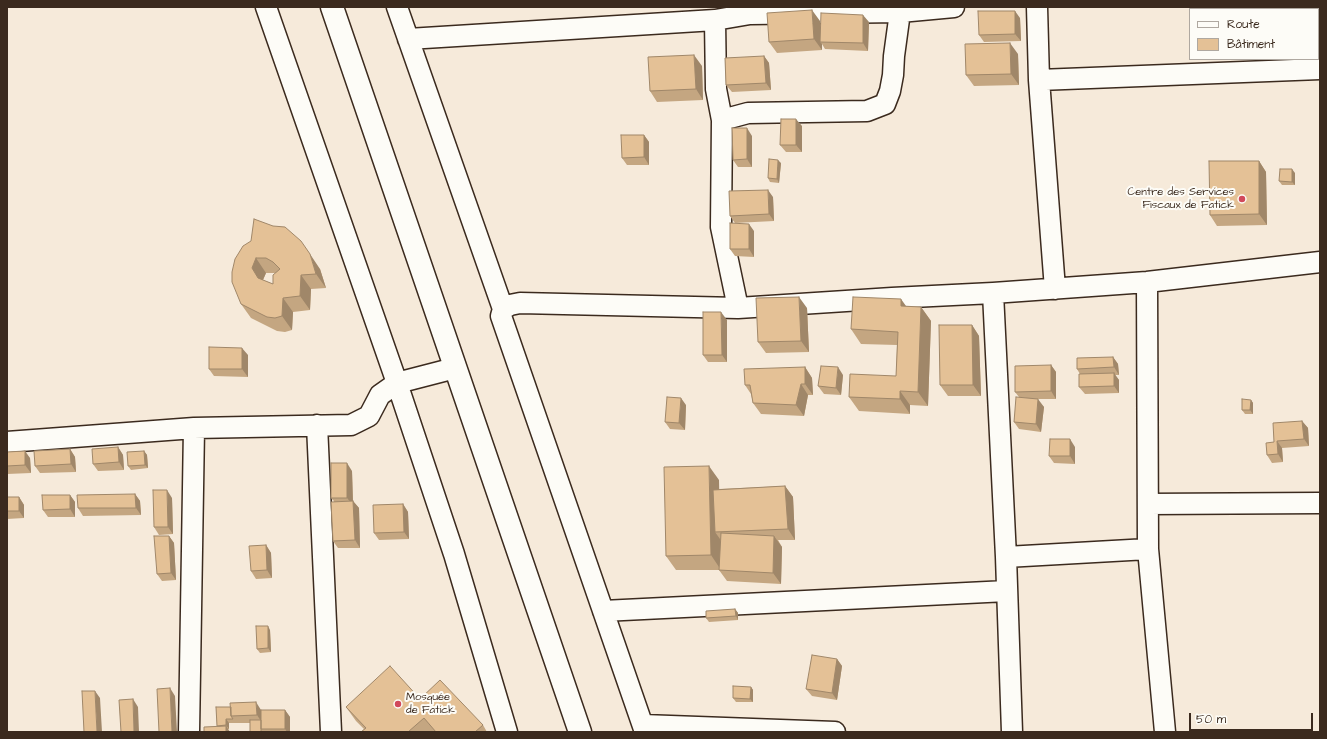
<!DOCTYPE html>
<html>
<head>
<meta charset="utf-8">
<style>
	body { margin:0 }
	#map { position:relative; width:1327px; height:739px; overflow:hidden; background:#f6eada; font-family:"Architects Daughter",sans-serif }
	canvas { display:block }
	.frame { position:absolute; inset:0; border:8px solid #3b2a1e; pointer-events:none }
	.legend { position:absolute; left:1189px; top:8px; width:130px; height:52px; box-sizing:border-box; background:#fdfcf7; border:1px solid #afa8a0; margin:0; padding:5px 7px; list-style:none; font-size:12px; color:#3b2a1e }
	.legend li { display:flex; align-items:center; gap:8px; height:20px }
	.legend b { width:20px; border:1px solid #afa8a0 }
	.scale { position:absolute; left:1189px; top:713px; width:124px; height:18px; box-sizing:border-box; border:2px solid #3b2a1e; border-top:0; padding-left:5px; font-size:12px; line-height:14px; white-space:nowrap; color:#3b2a1e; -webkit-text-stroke:3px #fdfcf7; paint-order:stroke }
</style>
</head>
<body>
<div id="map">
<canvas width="1327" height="739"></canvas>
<div class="frame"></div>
<ul class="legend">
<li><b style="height:5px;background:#fdfcf7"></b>Route</li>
<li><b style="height:11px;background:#e4c196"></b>Bâtiment</li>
</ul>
<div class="scale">50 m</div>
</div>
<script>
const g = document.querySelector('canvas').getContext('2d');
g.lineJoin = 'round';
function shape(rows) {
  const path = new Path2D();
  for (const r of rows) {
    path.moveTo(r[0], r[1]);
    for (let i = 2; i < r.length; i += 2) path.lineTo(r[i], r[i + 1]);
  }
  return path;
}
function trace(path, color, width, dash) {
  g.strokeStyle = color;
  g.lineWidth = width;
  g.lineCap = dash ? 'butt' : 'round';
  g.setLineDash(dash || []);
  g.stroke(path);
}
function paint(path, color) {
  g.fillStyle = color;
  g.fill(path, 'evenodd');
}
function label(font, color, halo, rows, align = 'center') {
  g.font = font + ' "Architects Daughter",sans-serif';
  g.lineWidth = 4;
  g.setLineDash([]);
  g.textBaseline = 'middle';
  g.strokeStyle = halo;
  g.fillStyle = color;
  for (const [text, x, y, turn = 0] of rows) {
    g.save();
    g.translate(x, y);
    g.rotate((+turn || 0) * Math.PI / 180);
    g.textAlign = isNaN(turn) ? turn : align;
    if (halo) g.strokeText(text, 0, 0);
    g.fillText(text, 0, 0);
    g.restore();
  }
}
const minor = shape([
	[266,7,397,383,454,554,507,732],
	[397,7,503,309,501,316,645,732],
	[1037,7,1039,80,1055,289],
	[408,39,715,20],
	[1039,80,1320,69],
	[722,120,716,89,715,20,750,14,900,12,954,7],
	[1147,282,1148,549,1165,732],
	[993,293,1006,557,1012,732],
	[738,308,721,227,722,120,748,113,867,111,885,104,890,91,893,75,894,56,900,12],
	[503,309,510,305,520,303,738,308,892,298,993,293,1147,282,1320,262],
	[317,425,331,732],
	[7,442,194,428,351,425,369,416,380,395,397,383,455,368],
	[1148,504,1320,503],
	[1006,557,1148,549],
	[603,611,1007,591],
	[643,725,835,732],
	[189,732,194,428]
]);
const tertiary = shape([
	[332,7,580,732]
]);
const wall = shape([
	[1020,18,1021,41,984,42,979,35],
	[820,21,820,27,869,22,868,51,825,49,822,44,822,50,777,53,769,42],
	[1018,54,1019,85,974,86,966,75],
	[764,56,769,63,771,90,732,92,726,85],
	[702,66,703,100,657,102,650,91],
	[802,126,802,152,786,152,780,145],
	[644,135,649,142,649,165,627,165,622,158],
	[752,136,752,167,738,167,733,160],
	[1259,161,1266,172,1267,225,1217,226,1210,215],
	[781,163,779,183,770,182,768,178],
	[1295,173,1295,185,1282,185,1279,181],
	[773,197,774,221,735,223,730,216],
	[754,231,754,257,735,256,730,249],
	[243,246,320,269,326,288,311,289,310,310,293,312,292,330,285,332,277,331,251,318,241,304],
	[266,273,276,273,273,284,263,280],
	[906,306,921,307,931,321,928,406,910,405,910,414,859,411,849,397,896,376,897,345,861,344,851,329],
	[807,308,809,352,766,353,758,342],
	[727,320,727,362,708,362,703,355],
	[972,325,979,336,981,396,948,396,940,385],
	[248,355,248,377,214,376,209,369],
	[1113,357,1118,364,1119,375,1115,375,1119,380,1119,393,1085,394,1079,387,1080,374,1077,369],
	[1051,365,1056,372,1056,399,1035,399,1044,407,1041,432,1019,429,1014,422,1019,397,1015,392],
	[805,367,812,378,813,395,808,395,804,416,761,414,753,403,751,394,745,385],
	[843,375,841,395,824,394,818,386],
	[1251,400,1253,403,1253,414,1245,414,1242,410],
	[686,405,685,430,670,429,665,422],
	[1302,421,1308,428,1309,446,1282,448,1283,462,1272,463,1267,455,1274,442],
	[118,447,123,455,124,470,98,471,93,464],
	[1075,447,1075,464,1054,463,1049,456],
	[70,449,75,457,76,472,40,473,35,466],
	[144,451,147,455,148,468,131,470,128,466],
	[7,452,30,458,31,473,7,474],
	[352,471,353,501,359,508,360,548,338,548,333,541,334,501,331,498],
	[719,480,719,489,785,486,793,497,795,540,778,540,782,547,781,584,727,581,719,570,676,570,666,556],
	[135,494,140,501,141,515,83,516,78,508],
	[70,495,75,502,75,517,48,517,43,510],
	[7,497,19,497,24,505,24,518,7,519],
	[172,498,173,534,159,535,154,527],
	[403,504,408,512,409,539,379,540,374,533],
	[169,536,174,543,176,580,162,581,157,574],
	[266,545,271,553,272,578,256,579,251,571],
	[735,609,738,613,738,620,709,622,706,618],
	[270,630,271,652,260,653,257,649],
	[837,659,842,666,837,700,812,696,806,689],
	[751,687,753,690,753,702,736,702,733,698],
	[420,699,483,725,487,732,361,732,364,729,356,721,346,707],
	[216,707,261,710,285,710,290,717,290,732,250,732,250,723,229,723,229,729,228,729,230,732,217,726]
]);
const shadedWall = shape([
	[812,10,820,21,821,42,820,42,822,44,822,50,814,39],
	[1015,11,1020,18,1021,41,1015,34],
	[863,15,869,22,868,51,863,43],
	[1010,43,1018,54,1019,85,1011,74],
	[694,55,702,66,703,100,696,89],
	[764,56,769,63,771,90,766,83],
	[796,119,802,126,802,152,796,145],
	[747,128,752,136,752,167,747,159],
	[644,135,649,142,649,165,644,157],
	[778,160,781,163,779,183,777,179],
	[1259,161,1266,172,1267,225,1259,214],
	[1292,169,1295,173,1295,185,1292,182],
	[768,190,773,197,774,221,769,214],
	[749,224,754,231,754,257,749,249],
	[310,254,320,269,326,288,316,274],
	[256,258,266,273,262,282,258,278,252,268],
	[301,275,311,289,310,310,300,296],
	[799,297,807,308,809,352,801,341],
	[283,298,293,312,292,330,282,316],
	[901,299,911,313,901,306],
	[921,307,931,321,928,406,918,392],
	[721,312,727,320,727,362,722,355],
	[972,325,979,336,981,396,973,385],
	[242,348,248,355,248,377,242,369],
	[1113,357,1118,364,1119,375,1114,367],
	[1051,365,1056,372,1056,399,1051,391],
	[805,367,812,378,813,395,805,384],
	[838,367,843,375,841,395,836,388],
	[1114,373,1119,380,1119,393,1114,386],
	[801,384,808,395,804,416,796,405],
	[900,391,910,405,910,414,900,399],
	[681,398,686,405,685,430,679,423],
	[1038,399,1044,407,1041,432,1036,424],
	[1251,400,1253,403,1253,414,1250,410],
	[1302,421,1308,428,1309,446,1304,439],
	[1070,439,1075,447,1075,464,1070,456],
	[1277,441,1282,448,1283,462,1278,454],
	[118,447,123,455,124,470,119,462],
	[70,449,75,457,76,472,71,464],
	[25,451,30,458,31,473,25,465],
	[144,451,147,455,148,468,145,465],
	[347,463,352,471,353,505,347,498],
	[709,466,719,480,720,531,715,532,720,539,721,570,711,555],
	[785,486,793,497,795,540,788,529],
	[167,490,172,498,173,534,168,527],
	[135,494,140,501,141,515,136,508],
	[70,495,75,502,75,517,70,509],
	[19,497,24,505,24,518,19,511],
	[353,501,359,508,360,548,355,540],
	[403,504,408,512,409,539,404,532],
	[169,536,174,543,176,580,171,573],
	[774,536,782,547,781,584,773,573],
	[266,545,271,553,272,578,267,570],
	[735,609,738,613,738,620,736,616],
	[268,626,270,630,271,652,268,648],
	[837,659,842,666,837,700,832,693],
	[751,687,753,690,753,702,750,699],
	[170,688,175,696,177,732,172,732],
	[95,691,100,698,102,732,97,732],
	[133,699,138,707,139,732,134,732],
	[256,702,261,710,262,720,261,721,257,715],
	[285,710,290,717,290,732,287,732,285,729],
	[226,719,229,723,229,729,226,725],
	[226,726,230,732,226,732]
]);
const building = shape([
	[812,10,814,39,769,42,767,13,812,10],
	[978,11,1015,11,1015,34,979,35,978,11],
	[821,13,863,15,863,43,820,42,821,13],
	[1010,43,1011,74,966,75,965,44,1010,43],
	[694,55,696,89,650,91,648,57,694,55],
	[764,56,766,83,726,85,725,58,764,56],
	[781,119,796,119,796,145,780,145,781,119],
	[732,128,747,128,747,159,733,160,732,128],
	[621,135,644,135,644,157,622,158,621,135],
	[769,159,778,160,777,179,768,178,769,159],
	[1209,161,1259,161,1259,214,1210,215,1209,161],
	[1280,169,1292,169,1292,182,1279,181,1280,169],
	[768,190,769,214,730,216,729,191,768,190],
	[254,219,273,226,285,227,301,241,310,254,316,274,301,275,300,296,283,298,282,316,275,318,267,317,241,304,232,282,232,272,235,259,243,246,251,241,254,219],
	[256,258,266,258,273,262,280,269,273,275,273,284,258,278,252,268,256,258],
	[730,223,749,224,749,249,730,249,730,223],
	[799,297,801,341,758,342,756,298,799,297],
	[853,297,901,299,901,306,921,307,918,392,900,391,900,399,849,397,850,374,896,376,898,332,851,329,853,297],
	[703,312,721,312,722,355,703,355,703,312],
	[939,325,972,325,973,385,940,385,939,325],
	[209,347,242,348,242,369,209,369,209,347],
	[1113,357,1114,367,1077,369,1077,358,1113,357],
	[1051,365,1051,391,1015,392,1015,366,1051,365],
	[821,366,838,367,836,388,818,386,821,366],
	[805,367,805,384,801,384,796,405,753,403,750,385,745,385,744,369,805,367],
	[1114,373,1114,386,1079,387,1079,374,1114,373],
	[667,397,681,398,679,423,665,422,667,397],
	[1016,397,1038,399,1036,424,1014,422,1016,397],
	[1242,399,1251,400,1250,410,1242,410,1242,399],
	[1302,421,1304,439,1277,441,1278,454,1267,455,1266,443,1274,442,1273,423,1302,421],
	[1050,439,1070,439,1070,456,1049,456,1050,439],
	[118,447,119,462,93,464,92,449,118,447],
	[70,449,71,464,35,466,34,451,70,449],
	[25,451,25,465,7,466,7,452,25,451],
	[144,451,145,465,128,466,127,452,144,451],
	[331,463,347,463,347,498,331,498,331,463],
	[709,466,711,555,666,556,664,467,709,466],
	[785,486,788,529,715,532,713,490,785,486],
	[153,490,167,490,168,527,154,527,153,490],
	[135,494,136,508,78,508,77,495,135,494],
	[42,495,70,495,70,509,43,510,42,495],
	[7,497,19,497,19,511,7,511,7,497],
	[353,501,355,540,333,541,331,502,353,501],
	[403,504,404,532,374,533,373,505,403,504],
	[721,533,774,536,773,573,719,570,721,533],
	[154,536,169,536,171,573,157,574,154,536],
	[266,545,267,570,251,571,249,546,266,545],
	[735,609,736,616,706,618,706,611,735,609],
	[256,626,268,626,268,648,257,649,256,626],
	[812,655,837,659,832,693,806,689,812,655],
	[390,666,420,699,440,680,483,725,475,732,464,732,463,731,462,732,436,732,424,718,408,732,361,732,366,728,346,707,390,666],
	[733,686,751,687,750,699,733,698,733,686],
	[170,688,172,732,159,732,157,689,170,688],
	[82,691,95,691,97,732,84,732,82,691],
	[133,699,134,732,121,732,119,700,133,699],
	[256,702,257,715,231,716,230,703,256,702],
	[216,707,231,707,231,716,233,719,226,719,226,725,217,726,216,707],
	[261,710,285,710,285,729,261,729,261,710],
	[250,720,261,720,261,732,250,732,250,720],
	[226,726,226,732,204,732,204,727,226,726]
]);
const markers = [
	[1242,199,4,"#d1495b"],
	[398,704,4,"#d1495b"]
];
const poiNames = [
	["Centre des Services",1234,193],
	["Fiscaux de Fatick",1234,206],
	["Mosquée",406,698,"left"],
	["de Fatick",406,711,"left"]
];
trace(minor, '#3b2a1e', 23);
trace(tertiary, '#3b2a1e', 25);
trace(minor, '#fdfcf7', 20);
trace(tertiary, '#fdfcf7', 22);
paint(wall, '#c4a681');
paint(shadedWall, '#a08769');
paint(building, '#e4c196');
trace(building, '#a08769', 1);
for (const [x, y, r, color] of markers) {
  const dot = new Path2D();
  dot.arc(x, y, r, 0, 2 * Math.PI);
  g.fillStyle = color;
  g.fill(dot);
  trace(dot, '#fdfcf7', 1.5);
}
label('11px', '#3b2a1e', '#fdfcf7', poiNames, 'right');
</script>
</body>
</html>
